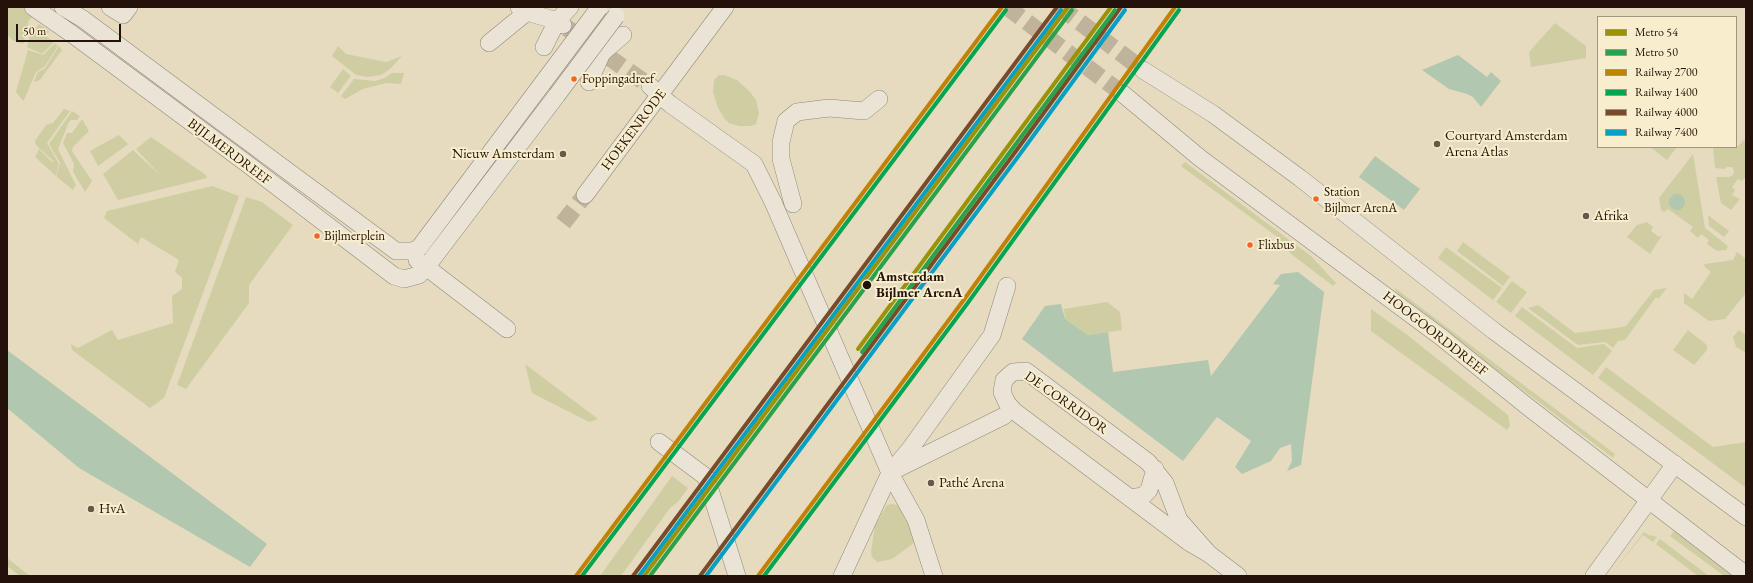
<!DOCTYPE html>
<html>
<head>
<meta charset="utf-8">
<style>
	body { margin:0 }
	#map { position:relative; width:1753px; height:583px; overflow:hidden; background:#e6dbbf; font-family:"EB Garamond",serif }
	canvas { display:block }
	.frame { position:absolute; inset:0; border:8px solid #24120a; pointer-events:none }
	.legend { position:absolute; left:1597px; top:16px; width:140px; height:132px; box-sizing:border-box; background:#f8edcc; border:1px solid #a3957e; margin:0; padding:5px 7px; list-style:none; font-size:12px; color:#24120a }
	.legend li { display:flex; align-items:center; gap:8px; height:20px }
	.legend b { width:20px; border:1px solid #a3957e }
	.scale { position:absolute; left:16px; top:24px; width:105px; height:18px; box-sizing:border-box; border:2px solid #24120a; border-top:0; padding-left:5px; font-size:12px; line-height:14px; white-space:nowrap; color:#24120a; -webkit-text-stroke:3px #f8edcc; paint-order:stroke }
</style>
</head>
<body>
<div id="map">
<canvas width="1753" height="583"></canvas>
<div class="frame"></div>
<ul class="legend">
<li><b style="height:5px;background:#9b9207"></b>Metro 54</li>
<li><b style="height:5px;background:#29a34a"></b>Metro 50</li>
<li><b style="height:5px;background:#c28102"></b>Railway 2700</li>
<li><b style="height:5px;background:#00a651"></b>Railway 1400</li>
<li><b style="height:5px;background:#7a4b2a"></b>Railway 4000</li>
<li><b style="height:5px;background:#02a1c4"></b>Railway 7400</li>
</ul>
<div class="scale">50 m</div>
</div>
<script>
const g = document.querySelector('canvas').getContext('2d');
g.lineJoin = 'round';
function paint(path, color) {
  g.fillStyle = color;
  g.fill(path, 'evenodd');
}
function shape(rows) {
  const path = new Path2D();
  for (const r of rows) {
    if (r.length === 3) {
      path.moveTo(r[0] + r[2], r[1]);
      path.arc(r[0], r[1], r[2], 0, 2 * Math.PI);
      continue;
    }
    path.moveTo(r[0], r[1]);
    for (let i = 2; i < r.length; i += 2) path.lineTo(r[i], r[i + 1]);
  }
  return path;
}
function trace(path, color, width, dash) {
  g.strokeStyle = color;
  g.lineWidth = width;
  g.lineCap = dash ? 'butt' : 'round';
  g.setLineDash(dash || []);
  g.stroke(path);
}
function label(font, color, halo, rows, align = 'center') {
  g.font = font + ' "EB Garamond",serif';
  g.lineWidth = 4;
  g.setLineDash([]);
  g.textBaseline = 'middle';
  g.strokeStyle = halo;
  g.fillStyle = color;
  for (const [text, x, y, turn = 0] of rows) {
    g.save();
    g.translate(x, y);
    g.rotate((+turn || 0) * Math.PI / 180);
    g.textAlign = isNaN(turn) ? turn : align;
    if (halo) g.strokeText(text, 0, 0);
    g.fillText(text, 0, 0);
    g.restore();
  }
}
const green = shape([
	[7,7,25,7,35,14,29,20,23,44,12,40,7,34],
	[1555,23,1586,46,1586,58,1531,67,1529,52],
	[39,24,49,31,46,36,54,42,42,54,27,47,30,36],
	[55,43,58,46,45,66,36,72,24,100,23,101,16,92,28,50,43,55],
	[59,46,62,50,40,80,34,82,37,73,45,68],
	[338,46,346,54,386,62,402,56,390,69,381,75,368,77,356,75,332,56],
	[343,69,351,76,338,93,330,87],
	[392,73,404,73,401,84,386,83,363,89,345,99,341,96,354,79,375,81,385,78],
	[719,75,724,75,737,80,750,92,756,100,759,113,756,124,751,126,739,126,729,123,724,118,718,108,713,92,714,80],
	[64,109,70,111,47,143,59,164,56,176,35,157,39,149,52,162,53,161,36,145,35,141,46,125,53,123],
	[72,111,80,116,77,120,71,120,69,122,58,149,76,185,73,190,57,177,57,174,60,163,49,144],
	[82,119,89,131,73,147,72,151,92,181,85,192,73,172,74,164,63,143,67,133,72,133],
	[119,135,128,144,127,145,98,166,90,151],
	[151,137,206,175,207,178,118,200,103,174,133,150,161,176,136,149],
	[1744,140,1746,142,1746,177,1742,181,1738,179,1732,187,1735,190,1732,195,1740,199,1731,210,1721,203,1716,177,1729,177,1733,175,1734,171,1732,167,1727,167,1724,169,1715,168,1713,147,1737,147],
	[1650,147,1677,147,1667,160],
	[1693,154,1705,228,1728,246,1726,250,1717,251,1707,244,1709,240,1701,234,1698,238,1690,231,1693,227,1668,209,1664,212,1661,210,1659,198],
	[1185,162,1311,256,1336,283,1333,286,1291,254,1276,236,1181,166],
	[212,186,239,196,164,398,150,408,72,350,71,344,78,348,112,330,118,340,173,323,172,296,182,289,182,278,175,272,179,260,141,237,138,244,104,218,107,211],
	[246,197,262,202,293,225,249,285,249,303,186,389,177,385],
	[1708,215,1729,231,1724,237,1709,226],
	[1647,222,1653,227,1651,231,1659,237,1663,234,1650,254,1627,237,1637,225],
	[1463,242,1510,277,1503,286,1457,251],
	[1446,247,1502,288,1493,300,1438,258],
	[1737,252,1746,259,1746,293,1725,319,1709,321,1684,303,1684,293,1692,299,1711,272,1704,266,1705,264,1733,260],
	[1512,281,1527,292,1511,313,1496,302],
	[1395,288,1615,454,1613,458,1402,299,1395,290],
	[1667,288,1658,299,1656,297,1625,340,1618,341,1613,348,1605,342,1578,345,1528,308,1538,305,1575,333,1616,328,1626,326,1654,290],
	[1107,302,1120,312,1122,330,1088,335,1065,319,1064,309],
	[1522,307,1577,348,1604,344,1612,351,1593,375,1515,316],
	[1371,309,1406,334,1508,415,1510,426,1507,430,1371,331],
	[1688,330,1707,345,1707,350,1694,365,1673,350],
	[1739,330,1746,335,1746,353,1736,347,1733,337],
	[525,364,598,419,589,422,532,393],
	[1606,367,1713,447,1746,442,1746,488,1598,378],
	[672,476,688,488,678,502,670,508,621,576,600,576],
	[893,504,900,506,916,538,914,543,892,559,877,562,872,557,871,552,875,525,887,505],
	[1675,530,1738,576,1724,576,1670,536],
	[1644,532,1650,536,1651,535,1657,537,1653,542,1643,535,1610,576],
	[1660,539,1709,576,1698,576,1656,544],
	[7,558,30,576,20,576,7,566]
]);
const water = shape([
	[1458,55,1487,77,1491,72,1501,81,1481,107,1473,97,1467,94,1449,89,1422,70],
	[1375,156,1420,189,1404,210,1359,177],
	[1677,202,8],
	[1298,272,1324,292,1301,465,1287,471,1292,461,1291,444,1280,448,1271,461,1242,474,1235,467,1251,441,1217,417,1183,461,1022,339,1045,306,1061,304,1065,319,1088,335,1108,332,1113,372,1208,360,1211,376,1280,285,1273,284,1281,274],
	[7,350,267,544,250,567,79,468,7,408]
]);
const minorTunnel = shape([
	[1007,7,1123,94],
	[1060,7,1143,70],
	[567,28,650,86],
	[563,223,585,195]
]);
const minor = shape([
	[33,7,72,34,246,163,394,276,404,279,419,275,427,266,557,95],
	[63,7,83,19,293,175,396,251,412,251,419,248,542,84],
	[110,7,123,15,129,7],
	[519,7,527,12,557,21,563,25],
	[489,43,527,12],
	[544,47,557,21,570,7],
	[1143,70,1213,114,1300,178,1494,331,1746,517],
	[589,82,602,53,623,35],
	[650,86,670,104,754,164,773,202,890,473,916,520,934,576],
	[1123,94,1200,158,1441,337,1528,407,1746,575],
	[585,195,725,7],
	[793,204,781,159,781,142,786,121,797,112,829,108,864,111,879,99],
	[417,260,507,329],
	[659,442,706,477,737,576],
	[899,468,1004,416],
	[1130,498,1143,496,1149,490,1155,469],
	[1209,554,1179,520,1165,483,1148,462,1026,371,1013,372,1004,380,1002,392,1007,403,1014,411,1190,543,1209,554,1238,576],
	[842,576,890,473,910,449,992,335,1007,286],
	[1594,576,1675,464]
]);
const minorBridge = shape([
	[542,84,599,8],
	[557,95,616,16]
]);
const rail1 = shape([
	[576,576,1002,7],
	[758,576,963,301,1175,7]
]);
const rail2 = shape([
	[582,576,1006,10],
	[764,576,967,304,1179,10]
]);
const rail3 = shape([
	[633,576,1057,7],
	[700,576,1016,151,1121,7]
]);
const rail4 = shape([
	[639,576,1061,10],
	[706,576,1020,154,1125,10]
]);
const metro1 = shape([
	[858,349,1111,7],
	[644,576,1068,7]
]);
const metro2 = shape([
	[862,352,1115,10],
	[650,576,1072,10]
]);
const markers = [
	[574,79,3.5,"#f26522"],
	[1437,144,4,"#685849"],
	[563,154,4,"#685849"],
	[1316,199,3.5,"#f26522"],
	[1586,216,4,"#685849"],
	[317,236,3.5,"#f26522"],
	[1250,245,3.5,"#f26522"],
	[867,285,5,"#24120a"],
	[931,483,4,"#685849"],
	[91,509,4,"#685849"]
];
const busNames = [
	["Foppingadreef",582,79],
	["Station",1324,192],
	["Bijlmer ArenA",1324,208],
	["Bijlmerplein",324,236],
	["Flixbus",1258,245]
];
const streetNames = [
	["HOEKENRODE",634,130,-53],
	["BIJLMERDREEF",229,152,37],
	["HOOGOORDDREEF",1435,334,38],
	["DE CORRIDOR",1066,403,35]
];
const poiNames = [
	["Courtyard Amsterdam",1445,136],
	["Arena Atlas",1445,152],
	["Nieuw Amsterdam",555,154,"right"],
	["Afrika",1594,216],
	["Pathé Arena",939,483],
	["HvA",99,509]
];
const stopNames = [
	["Amsterdam",876,277],
	["Bijlmer ArenA",876,293]
];
paint(green, '#cfcea2');
paint(water, '#b2c7b0');
trace(minorTunnel, '#bfb39b', 17, [17, 8]);
trace(minor, '#918979', 18);
trace(minor, '#e9e4d6', 17);
trace(minorBridge, '#918979', 18, []);
trace(minorBridge, '#e9e4d6', 17);
trace(rail1, '#c28102', 4);
trace(rail2, '#00a651', 4);
trace(rail3, '#7a4b2a', 4);
trace(rail4, '#02a1c4', 4);
trace(metro1, '#9b9207', 4);
trace(metro2, '#29a34a', 4);
for (const [x, y, r, color] of markers) {
  const dot = new Path2D();
  dot.arc(x, y, r, 0, 2 * Math.PI);
  g.fillStyle = color;
  g.fill(dot);
  trace(dot, '#f8edcc', 1.5);
}
label('13px', '#24120a', '#f8edcc', busNames, 'left');
label('14px', '#24120a', '#f8edcc', streetNames);
label('14px', '#24120a', '#f8edcc', poiNames, 'left');
label('bold 14px', '#24120a', '#f8edcc', stopNames, 'left');
</script>
</body>
</html>
